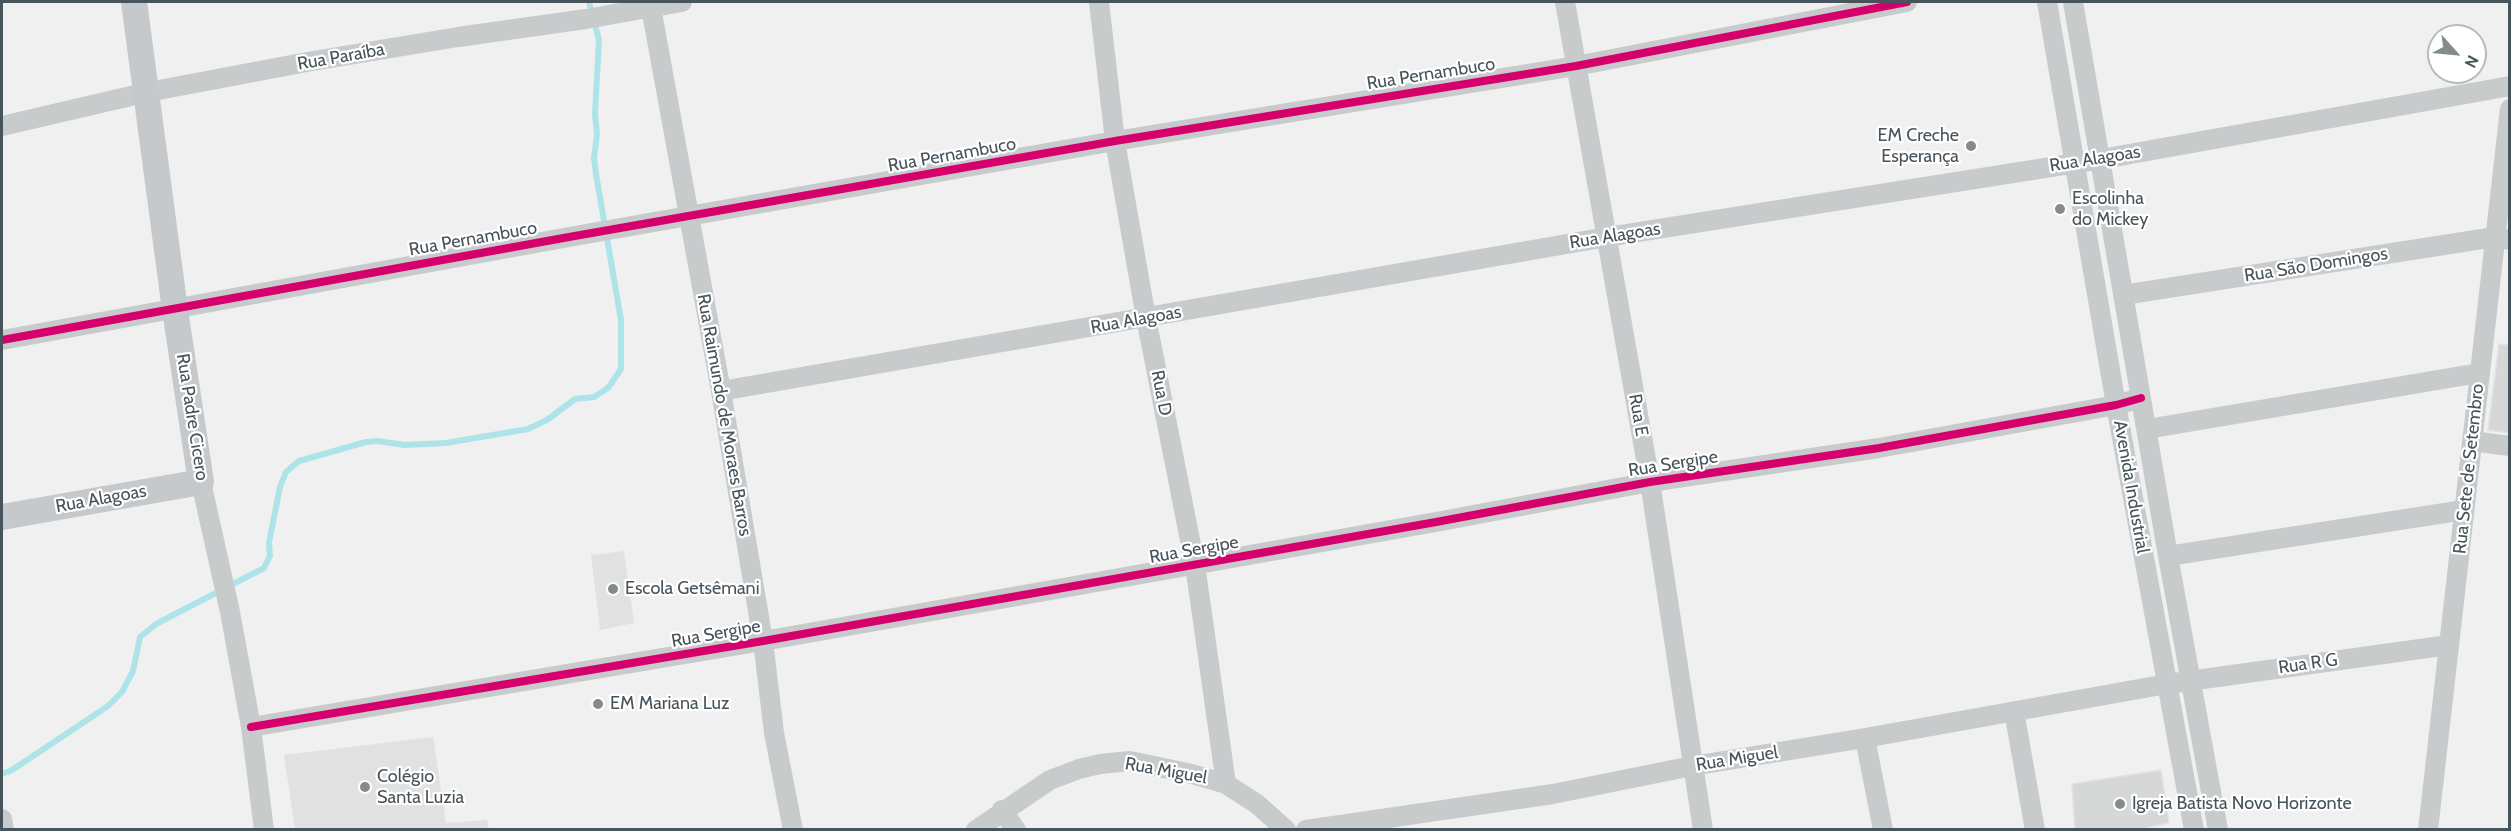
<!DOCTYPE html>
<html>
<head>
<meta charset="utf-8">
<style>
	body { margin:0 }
	#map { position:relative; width:2511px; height:831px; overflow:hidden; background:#f0f0f0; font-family:Cabin,sans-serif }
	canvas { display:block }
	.frame { position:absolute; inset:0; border:3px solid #48545b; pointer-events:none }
	.north { position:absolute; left:2427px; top:24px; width:60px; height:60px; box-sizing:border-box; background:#fff; border:2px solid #b6bbbd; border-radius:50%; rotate:117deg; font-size:16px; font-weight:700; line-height:24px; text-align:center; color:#48545b }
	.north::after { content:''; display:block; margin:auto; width:21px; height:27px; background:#838b8f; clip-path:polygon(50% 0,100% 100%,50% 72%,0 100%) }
</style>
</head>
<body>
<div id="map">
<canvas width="2511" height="831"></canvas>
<div class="frame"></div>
<div class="north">N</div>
</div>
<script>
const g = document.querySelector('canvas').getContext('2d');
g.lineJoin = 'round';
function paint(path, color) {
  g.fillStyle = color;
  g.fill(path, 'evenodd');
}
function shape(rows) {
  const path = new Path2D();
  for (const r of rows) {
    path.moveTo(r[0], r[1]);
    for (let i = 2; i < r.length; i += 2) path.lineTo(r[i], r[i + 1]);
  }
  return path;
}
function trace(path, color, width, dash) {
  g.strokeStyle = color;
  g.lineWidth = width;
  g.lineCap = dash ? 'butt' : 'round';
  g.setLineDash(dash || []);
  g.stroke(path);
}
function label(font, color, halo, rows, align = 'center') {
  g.font = font + ' Cabin,sans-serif';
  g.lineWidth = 4.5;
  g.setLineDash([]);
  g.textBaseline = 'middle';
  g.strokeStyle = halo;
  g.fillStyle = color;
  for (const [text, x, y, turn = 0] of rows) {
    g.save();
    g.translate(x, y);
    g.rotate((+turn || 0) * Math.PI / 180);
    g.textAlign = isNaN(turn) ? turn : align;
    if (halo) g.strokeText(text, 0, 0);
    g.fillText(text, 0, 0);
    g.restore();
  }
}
const education = shape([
	[624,551,634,623,600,630,591,555],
	[433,737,446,823,487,820,489,829,295,829,284,755]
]);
const stream = shape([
	[2,774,12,770,108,706,122,692,133,671,140,637,156,624,264,568,270,556,269,543,280,487,286,472,299,461,366,442,378,441,404,445,446,443,528,429,547,420,575,399,594,397,608,388,621,369,621,320,596,174,594,158,597,134,595,114,599,40,589,2]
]);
const building = shape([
	[2499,344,2510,345,2510,433,2488,430,2499,344],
	[2161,770,2169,823,2136,830,2075,830,2072,784,2161,770]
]);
const minor = shape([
	[650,2,721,391,763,641,774,733,793,830],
	[1099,2,1115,141,1146,318,1195,565,1226,784],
	[1565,2,1650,482,1703,830],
	[2047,2,2116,405,2194,830],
	[2073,2,2168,556,2218,830],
	[2,126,148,92,307,62,458,37,586,19,682,2],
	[2123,295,2495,237,2510,240],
	[2,340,569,237,1115,141,1576,66,1907,2],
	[721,391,1607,237,2102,159,2510,86],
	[2147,429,2479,373],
	[2472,441,2510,446],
	[201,482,230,612,251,727,264,830],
	[2168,556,2464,510],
	[2014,711,2035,830],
	[251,727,763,641,1436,522,1650,482,1879,448,2116,405,2141,398],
	[1865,738,1883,830],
	[1002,810,1016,830],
	[2,819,4,830],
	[976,830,1050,780,1079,769,1100,764,1130,761,1192,774,1226,784,1257,804,1286,830],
	[1306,830,1553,794,1692,766,1865,738,2167,684,2449,645],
	[2428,830,2510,109]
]);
const major = shape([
	[2,517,201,482,175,310,134,2]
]);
const cycleway = shape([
	[2,340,569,237,1115,141,1576,66,1907,2],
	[251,727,763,641,1436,522,1650,482,1879,448,2116,405,2141,398]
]);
const markers = [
	[1971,146,6,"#838b8f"],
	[2060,209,6,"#838b8f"],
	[613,589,6,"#838b8f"],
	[598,704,6,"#838b8f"],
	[365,787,6,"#838b8f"],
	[2120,804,6,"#838b8f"]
];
const streetNames = [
	["Rua Paraíba",341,57,-10],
	["Rua Pernambuco",1431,74,-9],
	["Rua Pernambuco",952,155,-10],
	["Rua Alagoas",2095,159,-9],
	["Rua Alagoas",1615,236,-9],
	["Rua Pernambuco",473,239,-10],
	["Rua São Domingos",2316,265,-9],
	["Rua Alagoas",1136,320,-10],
	["Rua D",1161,393,79],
	["Rua Raimundo de Moraes Barros",724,415,80],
	["Rua E",1638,415,80],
	["Rua Padre Cicero",192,417,81],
	["Rua Sergipe",1673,464,-9],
	["Rua Sete de Setembro",2469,469,-84],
	["Avenida Industrial",2131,487,80],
	["Rua Alagoas",101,499,-10],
	["Rua Sergipe",1194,550,-10],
	["Rua Sergipe",716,634,-10],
	["Rua R G",2308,664,-8],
	["Rua Miguel",1737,759,-9],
	["Rua Miguel",1166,771,10]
];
const poiNames = [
	["EM Creche",1959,136,"right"],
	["Esperança",1959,157,"right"],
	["Escolinha",2072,199],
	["do Mickey",2072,220],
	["Escola Getsêmani",625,589],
	["EM Mariana Luz",610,704],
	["Colégio",377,777],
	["Santa Luzia",377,798],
	["Igreja Batista Novo Horizonte",2132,804]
];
paint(education, '#e2e1e1');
trace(stream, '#ade4e9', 6);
paint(building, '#d6d8d8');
trace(building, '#e1e2e3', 1.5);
trace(minor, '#c7cbcc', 20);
trace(major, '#c6c9cb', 26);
trace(cycleway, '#d6006c', 8);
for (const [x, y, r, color] of markers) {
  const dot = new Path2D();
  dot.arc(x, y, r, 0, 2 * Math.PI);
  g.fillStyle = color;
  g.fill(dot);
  trace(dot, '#fff', 2);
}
label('18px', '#48545b', '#fff', streetNames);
label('18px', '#48545b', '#fff', poiNames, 'left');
</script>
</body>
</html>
